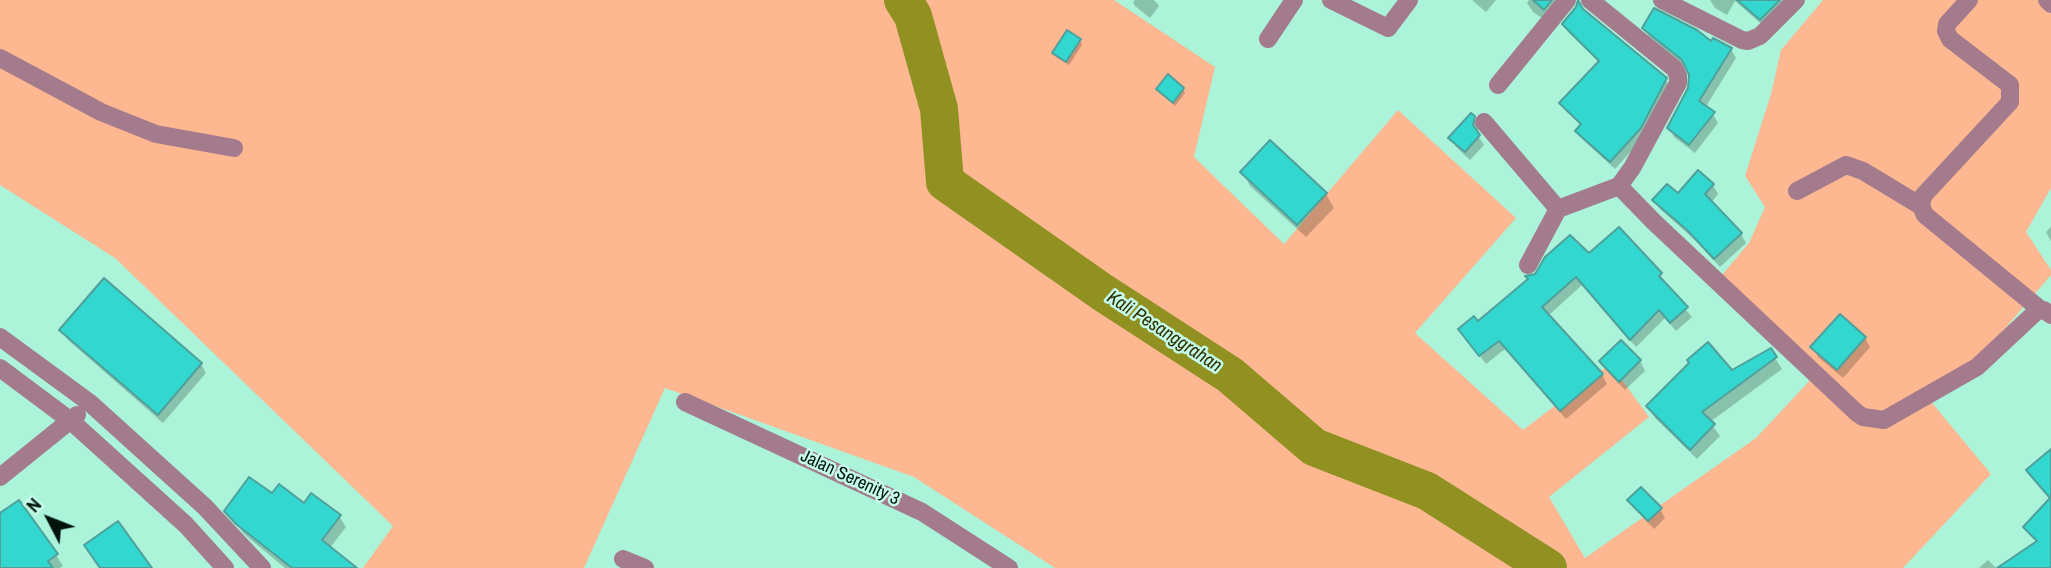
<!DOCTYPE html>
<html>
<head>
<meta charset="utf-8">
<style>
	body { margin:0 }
	#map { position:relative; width:2051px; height:568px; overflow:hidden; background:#abf3d9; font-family:"Archivo Narrow",sans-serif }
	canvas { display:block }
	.north { position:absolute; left:14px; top:484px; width:70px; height:70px; -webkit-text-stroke:5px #c5fde8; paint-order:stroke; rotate:312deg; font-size:19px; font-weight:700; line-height:28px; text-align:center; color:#00140c }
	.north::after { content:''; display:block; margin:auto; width:24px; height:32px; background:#00140c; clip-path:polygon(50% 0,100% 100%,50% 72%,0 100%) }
</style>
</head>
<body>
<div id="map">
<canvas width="2051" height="568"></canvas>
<div class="north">N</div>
</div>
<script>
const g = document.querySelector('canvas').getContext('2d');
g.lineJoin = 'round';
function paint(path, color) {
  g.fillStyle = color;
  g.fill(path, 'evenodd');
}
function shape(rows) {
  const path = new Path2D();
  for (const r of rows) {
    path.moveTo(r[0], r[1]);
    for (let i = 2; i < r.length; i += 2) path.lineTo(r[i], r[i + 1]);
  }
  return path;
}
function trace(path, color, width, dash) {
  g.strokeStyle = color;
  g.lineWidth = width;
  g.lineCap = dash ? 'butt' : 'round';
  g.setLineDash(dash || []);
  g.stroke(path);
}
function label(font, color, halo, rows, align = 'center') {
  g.font = font + ' "Archivo Narrow",sans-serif';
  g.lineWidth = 5;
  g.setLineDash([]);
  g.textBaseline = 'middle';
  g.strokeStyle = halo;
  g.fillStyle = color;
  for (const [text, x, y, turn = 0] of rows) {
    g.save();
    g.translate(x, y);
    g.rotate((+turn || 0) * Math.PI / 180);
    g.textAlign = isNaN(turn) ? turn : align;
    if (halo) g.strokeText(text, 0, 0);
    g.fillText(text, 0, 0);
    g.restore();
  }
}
const green = shape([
	[0,0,1114,0,1215,67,1194,157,1284,244,1398,110,1516,218,1415,333,1523,430,1610,364,1649,417,1549,497,1585,558,1756,438,1814,376,1715,283,1749,243,1765,207,1745,176,1771,94,1781,50,1823,0,2051,0,2051,188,2026,232,2051,270,2051,275,1976,362,1928,398,1991,474,1903,568,1055,568,914,477,665,388,584,568,363,568,393,526,115,258,0,185]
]);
const shadow = shape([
	[1135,0,1154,0,1159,6,1150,18,1135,6,1133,2],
	[1472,0,1496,0,1486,12],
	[1529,0,1566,0,1547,21,1533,12,1527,3],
	[1710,0,1793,0,1765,27,1735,1,1727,15,1715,8],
	[1580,1,1583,11,1664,77,1669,86,1645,136,1615,169,1582,139,1577,132,1582,126,1566,111,1562,103,1600,63,1569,33,1564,25],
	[1644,28,1731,49,1736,58,1705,108,1713,114,1718,123,1695,153,1674,137,1669,128,1690,89,1691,75,1688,68,1649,37],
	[1080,41,1082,45,1069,65,1056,57,1054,53],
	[1158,89,1183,89,1185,93,1175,106],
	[1473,117,1479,127,1477,134,1484,145,1470,160,1456,147,1450,138],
	[1243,172,1326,194,1334,208,1306,237,1250,186],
	[1713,185,1718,194,1711,203,1741,234,1746,243,1720,267,1694,239,1660,209,1654,200],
	[2051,227,2051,241,2046,232],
	[1589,255,1660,274,1664,284,1692,317,1676,331,1665,318,1636,347,1582,285,1548,316,1602,375,1607,384,1566,419,1505,349,1486,364,1460,330,1478,324],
	[1841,316,1865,338,1870,347,1843,378,1818,357,1813,347],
	[61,330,201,364,206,373,163,423,67,339],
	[1621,342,1640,361,1645,371,1625,390,1607,371,1602,362],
	[1770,350,1782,369,1710,422,1720,436,1697,459,1655,418,1648,407,1731,372],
	[273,496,339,516,346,527,329,549,352,568,285,568,244,534,226,511],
	[1629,500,1660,509,1665,518,1654,529,1635,509],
	[0,515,56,555,63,566,60,568,0,568],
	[1988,560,1996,568,1979,568]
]);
const river = shape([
	[903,0,913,16,939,109,945,182,1102,292,1230,375,1314,447,1427,491,1548,568]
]);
const building = shape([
	[1533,0,1552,0,1544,10,1533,0],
	[1578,0,1583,9,1667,78,1641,128,1610,162,1575,131,1581,124,1559,103,1599,61,1562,24,1576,7,1578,0],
	[1737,0,1780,0,1760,20,1737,0],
	[1654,8,1697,30,1711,41,1713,38,1732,48,1699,101,1715,112,1689,145,1667,128,1688,88,1689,75,1682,60,1642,28,1654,8],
	[1067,30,1081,39,1066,62,1052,53,1067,30],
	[1168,74,1184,88,1173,103,1156,89,1168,74],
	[1471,113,1475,116,1473,125,1480,135,1465,152,1448,138,1471,113],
	[1270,140,1327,193,1297,225,1240,172,1270,140],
	[1698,170,1714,184,1705,194,1742,233,1714,259,1687,230,1652,200,1667,184,1678,193,1698,170],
	[1619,227,1662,273,1659,276,1688,307,1670,323,1659,310,1630,340,1576,277,1542,307,1603,374,1560,411,1499,341,1479,356,1458,329,1474,316,1478,321,1528,279,1525,276,1535,274,1545,257,1570,235,1589,253,1619,227],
	[104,278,202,363,158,415,59,330,104,278],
	[1840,314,1866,337,1837,370,1810,347,1840,314],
	[1621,340,1641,360,1619,382,1599,361,1621,340],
	[1708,342,1732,370,1771,348,1777,357,1702,412,1715,424,1690,450,1646,406,1689,363,1687,360,1708,342],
	[2051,449,2051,568,1997,568,2037,541,2023,527,2050,498,2026,470,2051,449],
	[249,477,272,493,279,484,304,503,311,493,341,515,322,540,357,568,292,568,236,524,224,511,249,477],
	[1641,487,1662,508,1648,521,1627,500,1641,487],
	[19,500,58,554,48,561,53,568,0,568,0,513,19,500],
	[118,521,152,568,100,568,84,545,118,521]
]);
const minor = shape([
	[1331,0,1388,28,1409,0],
	[1662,0,1742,40,1748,41,1760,36,1796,0],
	[1969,0,1947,24,1946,31,1950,39,2010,85,2010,102,1923,196,1921,206,1925,215,2041,310],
	[2047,0,2051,4],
	[1268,39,1294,0],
	[0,58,101,112,156,134,234,148],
	[1498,85,1567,0],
	[1484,122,1558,209],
	[1619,186,1654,222,1857,413,1863,417,1884,420,1977,367,2037,311,2044,310,2051,315],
	[1797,191,1846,165,1863,171,1921,206],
	[1528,265,1558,209,1619,186,1632,168,1678,83,1678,76,1675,69,1590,0],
	[0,337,90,403,205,507,262,568],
	[0,368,71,421,186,525,225,568],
	[685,402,922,512,1009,568],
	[0,477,77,415],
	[623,559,645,568]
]);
const streetNames = [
	["Jalan Serenity 3",850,478,25]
];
const waterNames = [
	["Kali Pesanggrahan",1164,332,33]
];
paint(green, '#fdb892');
paint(shadow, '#0003');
trace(river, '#909121', 38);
paint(building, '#32d7cf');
trace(building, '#4fa09b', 2);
trace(minor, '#a47a8d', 18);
label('18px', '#00140c', '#c5fde8', streetNames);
label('italic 19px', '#303002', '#c5fde8', waterNames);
</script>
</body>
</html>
